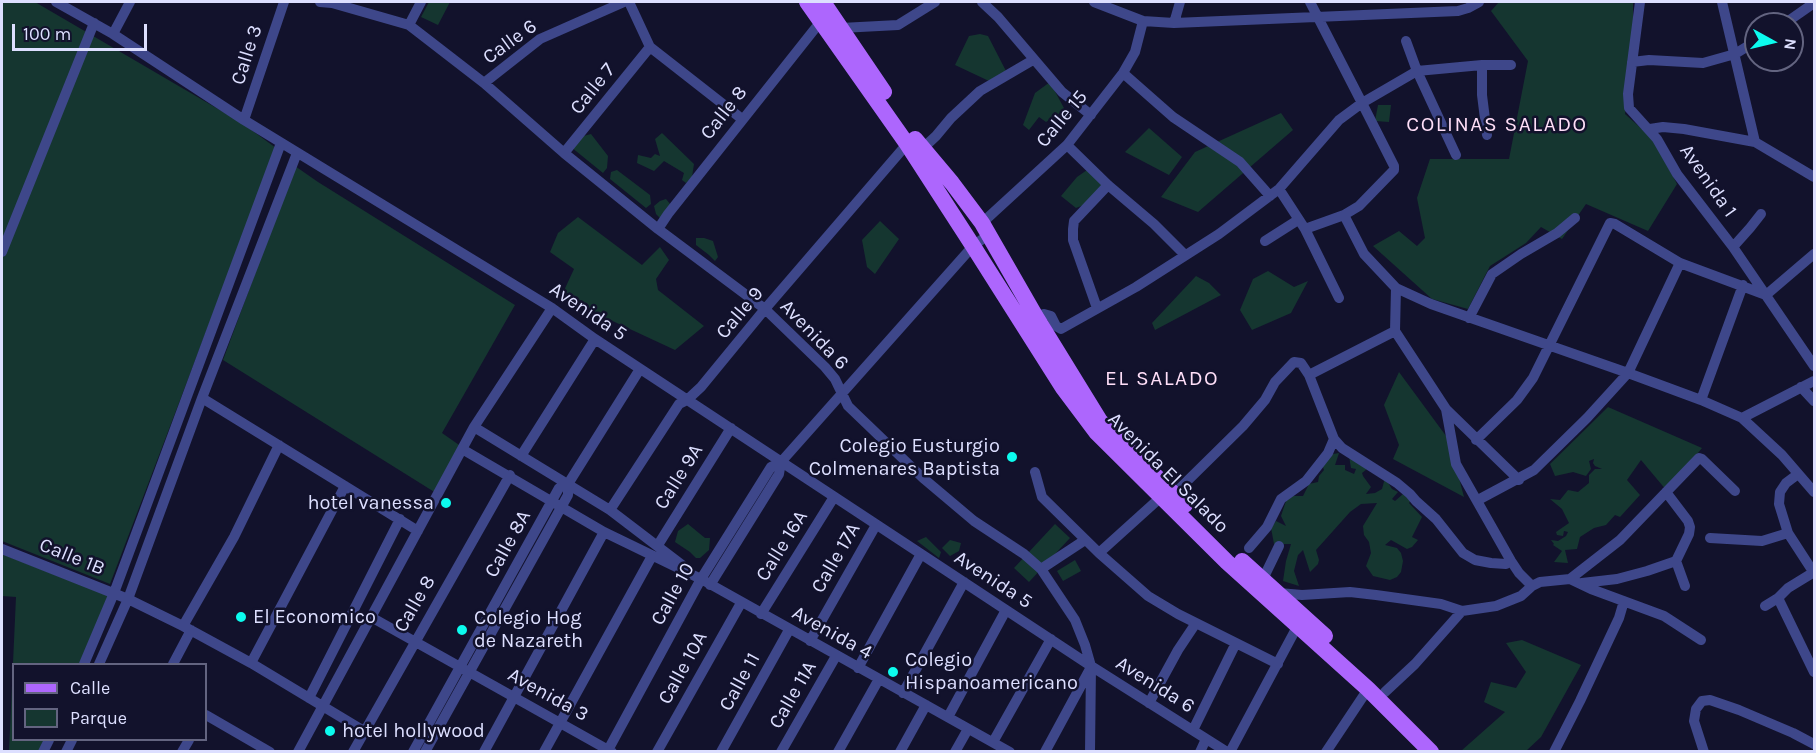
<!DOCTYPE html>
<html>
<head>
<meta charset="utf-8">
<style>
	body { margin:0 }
	#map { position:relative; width:1816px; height:753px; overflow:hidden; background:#12122c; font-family:Karla,sans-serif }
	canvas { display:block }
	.frame { position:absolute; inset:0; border:3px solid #dddfff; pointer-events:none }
	.legend { position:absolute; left:12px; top:663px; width:195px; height:78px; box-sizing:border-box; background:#12122c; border:2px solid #636480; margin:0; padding:8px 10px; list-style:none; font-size:18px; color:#dddfff }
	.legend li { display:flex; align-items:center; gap:12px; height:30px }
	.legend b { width:30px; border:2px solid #636480 }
	.north { position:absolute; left:1744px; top:12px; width:60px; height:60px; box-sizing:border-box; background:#12122c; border:2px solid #636480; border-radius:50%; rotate:98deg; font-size:16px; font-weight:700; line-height:24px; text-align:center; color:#dddfff }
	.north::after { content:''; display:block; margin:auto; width:21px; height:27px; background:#0cfbee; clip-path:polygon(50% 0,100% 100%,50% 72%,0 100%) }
	.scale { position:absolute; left:12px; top:24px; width:135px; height:27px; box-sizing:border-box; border:3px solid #dddfff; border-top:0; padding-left:8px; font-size:18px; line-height:21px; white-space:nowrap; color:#dddfff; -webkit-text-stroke:4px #12122c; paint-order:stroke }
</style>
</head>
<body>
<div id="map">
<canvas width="1816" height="753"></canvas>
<div class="frame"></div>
<ul class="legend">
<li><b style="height:8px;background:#ad66fd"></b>Calle</li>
<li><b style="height:16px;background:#153630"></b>Parque</li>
</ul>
<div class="north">N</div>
<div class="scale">100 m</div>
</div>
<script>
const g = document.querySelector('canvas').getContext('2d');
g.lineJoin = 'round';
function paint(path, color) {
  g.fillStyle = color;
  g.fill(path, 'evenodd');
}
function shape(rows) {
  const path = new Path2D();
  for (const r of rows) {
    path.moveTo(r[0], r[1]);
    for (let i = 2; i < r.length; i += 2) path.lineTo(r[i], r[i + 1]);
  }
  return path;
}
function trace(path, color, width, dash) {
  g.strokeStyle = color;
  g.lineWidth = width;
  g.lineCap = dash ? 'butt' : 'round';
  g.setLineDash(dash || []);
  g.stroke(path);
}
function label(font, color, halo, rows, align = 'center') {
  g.font = font + ' Karla,sans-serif';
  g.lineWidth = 5;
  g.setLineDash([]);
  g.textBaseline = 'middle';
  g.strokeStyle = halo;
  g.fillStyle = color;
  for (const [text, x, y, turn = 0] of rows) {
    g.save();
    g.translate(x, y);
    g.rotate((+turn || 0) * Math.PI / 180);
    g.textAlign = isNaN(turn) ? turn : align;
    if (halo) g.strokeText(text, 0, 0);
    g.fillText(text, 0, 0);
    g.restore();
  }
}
const green = shape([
	[2,2,35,2,242,123,276,148,110,584,2,541],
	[429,2,450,2,438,25,421,17],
	[1499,2,1633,2,1633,52,1625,114,1653,139,1677,184,1648,231,1586,204,1562,239,1541,227,1526,243,1490,266,1468,309,1432,299,1373,246,1399,231,1417,246,1425,238,1417,198,1430,159,1509,159,1528,61,1491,11],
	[980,34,988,36,1006,71,989,81,955,65,969,36],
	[1050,82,1065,110,1046,122,1039,117,1029,130,1023,125,1035,93],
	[1378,105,1391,105,1389,122,1375,121],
	[1281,113,1293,130,1198,212,1161,197,1195,152],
	[1149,128,1182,157,1169,175,1125,152],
	[662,133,694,164,692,177,686,183,682,180,684,173,664,161,654,171,637,163,638,155,651,158,655,154,660,156,655,139],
	[591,134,608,156,607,168,603,173,571,147,580,137],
	[295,166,318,182,515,305,442,433,462,447,436,493,223,360],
	[617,170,650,195,651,204,646,208,610,179,611,172],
	[1087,170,1105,187,1089,203,1076,208,1061,196,1077,177],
	[666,199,671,205,660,218,656,214,654,206,660,201],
	[578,217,642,265,660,247,669,260,656,279,658,290,704,326,675,350,561,297,574,269,550,252,558,233],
	[880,221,899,239,875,274,867,267,862,240],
	[696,238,704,238,713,241,718,257,715,261,709,255,696,245],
	[1268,271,1294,287,1308,281,1291,313,1252,330,1240,310,1253,279],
	[1196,276,1209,283,1221,295,1155,330,1152,323],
	[1399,372,1449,440,1464,497,1393,459,1399,445,1384,405],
	[1608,407,1702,448,1667,491,1641,460,1627,480,1640,495,1620,517,1615,515,1606,525,1594,528,1580,537,1577,549,1565,550,1568,563,1554,562,1562,551,1553,545,1554,544,1551,540,1558,541,1566,536,1568,532,1564,531,1563,536,1557,535,1556,532,1569,523,1562,509,1550,499,1560,500,1568,490,1578,492,1589,483,1589,475,1595,469,1602,469,1595,466,1593,463,1594,459,1589,461,1591,469,1586,476,1573,472,1555,476,1550,464],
	[1339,453,1335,465,1345,465,1345,470,1354,474,1356,469,1351,468,1349,456,1367,469,1362,473,1363,476,1371,487,1366,494,1375,493,1382,489,1385,478,1392,489,1398,492,1392,499,1395,501,1403,494,1412,499,1409,503,1422,517,1412,537,1418,540,1412,547,1407,549,1391,540,1385,545,1397,548,1401,553,1403,561,1401,572,1397,577,1390,580,1373,576,1366,566,1371,553,1369,542,1364,535,1363,526,1377,503,1361,504,1350,512,1316,550,1319,560,1318,564,1310,572,1303,550,1298,555,1294,571,1299,586,1283,581,1286,561,1291,544,1274,544,1271,528,1276,521,1286,526,1281,516,1286,501,1290,496,1303,496,1309,484,1318,482,1319,476,1324,470,1321,461,1333,454],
	[688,524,705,538,710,538,709,550,700,558,696,558,690,552,675,542,678,531],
	[1055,524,1070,538,1029,582,1014,568],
	[926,537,941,552,939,558,917,541],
	[950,540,961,543,959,551,950,556,942,548],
	[2,554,109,596,83,664,14,664,14,740,46,740,39,751,9,751,16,597,2,596],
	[1075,560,1081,571,1063,581,1057,571],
	[1522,640,1581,665,1541,737,1526,751,1461,751,1505,712,1484,702,1491,682,1516,688,1526,672,1506,643]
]);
const minor = shape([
	[56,2,113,34,244,120,552,308,595,339,1091,666,1227,752],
	[320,2,332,3,409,25,484,83,564,153,658,229,765,309,825,367,835,379,848,406,923,478,974,521,1024,554,1041,569,1075,620,1085,645,1091,666,1090,752],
	[629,2,650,47,742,119],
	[982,2,998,17,1062,92,1091,115],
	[1094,2,1143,21,1174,23,1458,11,1468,8,1479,2],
	[1640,2,1628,94,1629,108,1657,139,1677,174,1733,247,1814,366],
	[1722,2,1755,142],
	[1174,23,1180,2],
	[1784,24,1814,3],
	[409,25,421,2],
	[841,28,898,25,935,2],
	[113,34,130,2],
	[1406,41,1417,71,1456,155],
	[1632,62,1649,60,1703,63,1735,54,1756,41],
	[1482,65,1482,95,1487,135],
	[1123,73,1173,117,1240,162,1270,196],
	[484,83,540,39,624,2],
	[244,120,284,2],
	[1650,129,1663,127,1684,129,1755,142,1814,177],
	[1067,145,1108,185,1154,224,1185,255],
	[922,149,936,136,951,118,980,91,1033,60],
	[564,153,650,47],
	[1279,189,1305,229,1339,298],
	[1344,215,1364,254,1396,288,1395,331,1446,409,1456,464,1511,561,1519,573,1532,586],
	[982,223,1067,145,1123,73,1135,52,1143,21],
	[658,229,668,214,821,21],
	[1305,229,1344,215,1359,206,1394,170,1394,166,1362,103,1310,2],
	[1265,241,1298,220],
	[1733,247,1750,228,1761,214],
	[2,252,94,23],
	[1396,288,1431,304,1628,373,1701,400,1742,418,1782,455,1814,492],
	[1097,308,1073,240,1073,229,1074,221,1108,185],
	[1036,317,1044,314,1051,316,1056,326,1061,329,1136,287,1219,234,1279,189,1339,120,1362,103,1417,71,1482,65,1511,65],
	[1469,318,1492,274,1521,254,1557,233,1575,218],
	[1309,375,1395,331],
	[1801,387,1814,401],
	[202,398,418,531],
	[1701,400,1743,285],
	[1446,409,1519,480],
	[1742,418,1814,381],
	[474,427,610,510,686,568],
	[1476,440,1517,400,1533,378,1610,223,1615,224,1680,263,1766,295,1814,254],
	[462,449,604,532,701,579,1010,752],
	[521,456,595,339],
	[1035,472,1042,497,1099,553,1148,596,1178,614,1278,664],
	[1798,474,1786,483,1780,492,1779,504,1788,533,1814,573],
	[1666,492,1688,521,1690,527,1689,534,1676,561,1685,586],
	[1174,494,1243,426,1265,400,1275,382,1294,362,1301,363,1309,375,1334,439,1342,448,1397,483,1410,494,1416,501,1436,519,1463,553,1475,560,1491,563,1506,564,1511,561],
	[1478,500,1534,470,1587,418,1628,373,1680,263],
	[610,510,679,404,687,400,701,387,765,309,907,144],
	[1710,538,1762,541,1788,533],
	[658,545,731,428],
	[1249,548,1267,527,1281,499,1306,481,1328,453,1334,439],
	[2,549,128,599,183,626,251,663,364,731],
	[1099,553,1161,497],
	[1041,569,1085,540],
	[1263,579,1279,546],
	[1570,579,1591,589,1664,616,1701,640],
	[1582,583,1617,579,1647,571,1676,561],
	[710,585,779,474,781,462],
	[1279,593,1302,595,1350,592,1376,595,1441,604,1462,611,1496,606,1521,596,1532,586,1540,582,1570,579,1620,540,1699,458,1702,459,1735,491],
	[1778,598,1814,672],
	[1765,606,1778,598,1788,588,1814,572],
	[761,614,834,497],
	[371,617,612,752],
	[183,626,234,537,279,445],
	[810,641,876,525],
	[251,663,345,486],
	[84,664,114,593,281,143],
	[99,664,128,599,202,398,297,153],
	[173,664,191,630],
	[858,668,921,554],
	[1385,692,1415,664,1462,611],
	[903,693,964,582],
	[309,698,400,519],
	[1149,703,1178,650,1196,623],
	[206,715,270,752],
	[948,717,1006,610],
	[1193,730,1236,643],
	[993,742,1051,639],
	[43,752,49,740],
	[66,752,72,740],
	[182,752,189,740],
	[298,752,474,427,552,308],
	[353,752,510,475],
	[413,752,559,488,568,484,640,369],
	[425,752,568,495,568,484],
	[484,752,604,532],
	[544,752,652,556],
	[607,752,701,579,771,467,781,462,973,246,988,235],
	[657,752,741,603],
	[721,752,789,630],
	[781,752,836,656],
	[838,752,879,679],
	[900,752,926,705],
	[955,752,968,729],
	[1045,752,1090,669],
	[1200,752,1206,739],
	[1230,752,1298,625],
	[1326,752,1368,689],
	[1554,752,1580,701,1619,618,1624,601],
	[1704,752,1694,721,1696,709,1702,701,1710,700,1739,710,1793,733,1814,744]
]);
const primary = shape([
	[807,2,907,144,973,246,1063,388,1096,432,1227,562,1368,689,1431,752],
	[823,2,884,92],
	[915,139,952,183,982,223,1036,317,1100,421,1185,505],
	[1242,561,1325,636]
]);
const markers = [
	[1012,457,6,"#0cfbee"],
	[446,503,6,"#0cfbee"],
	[241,617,6,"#0cfbee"],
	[462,630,6,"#0cfbee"],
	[893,672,6,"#0cfbee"],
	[330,731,6,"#0cfbee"]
];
const streetNames = [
	["Calle 6",510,42,-36],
	["Calle 3",247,55,-72],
	["Calle 7",593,89,-51],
	["Calle 8",724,113,-52],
	["Calle 15",1062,119,-50],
	["Avenida 1",1708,181,55],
	["Avenida 5",588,312,34],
	["Calle 9",740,313,-50],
	["Avenida 6",814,335,46],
	["Avenida El Salado",1168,473,45],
	["Calle 9A",679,477,-58],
	["Calle 8A",508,544,-61],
	["Calle 16A",782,546,-58],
	["Calle 1B",72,557,22],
	["Calle 17A",836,558,-60],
	["Avenida 5",993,580,33],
	["Calle 10",673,594,-61],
	["Calle 8",415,604,-60],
	["Avenida 4",832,633,29],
	["Calle 10A",683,668,-61],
	["Calle 11",740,682,-61],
	["Avenida 6",1155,685,32],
	["Avenida 3",548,695,29],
	["Calle 11A",793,695,-60]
];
const poiNames = [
	["Colegio Eusturgio",1000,446,"right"],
	["Colmenares Baptista",1000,469,"right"],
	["hotel vanessa",434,503,"right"],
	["El Economico",253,617],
	["Colegio Hog",474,618],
	["de Nazareth",474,641],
	["Colegio",905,660],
	["Hispanoamericano",905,683],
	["hotel hollywood",342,731]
];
const neighbourhoodNames = [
	["COLINAS SALADO",1497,125],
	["EL SALADO",1162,379]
];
paint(green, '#153630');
trace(minor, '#3e478a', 10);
trace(primary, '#ad66fd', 16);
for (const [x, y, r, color] of markers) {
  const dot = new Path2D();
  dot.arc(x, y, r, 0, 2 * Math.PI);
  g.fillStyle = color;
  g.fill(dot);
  trace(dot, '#12122c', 2);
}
label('20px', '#dddfff', '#12122c', streetNames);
label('20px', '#dddfff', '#12122c', poiNames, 'left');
g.letterSpacing = '1.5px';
label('21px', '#ffdff8', '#12122c', neighbourhoodNames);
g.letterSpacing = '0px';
</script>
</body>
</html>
